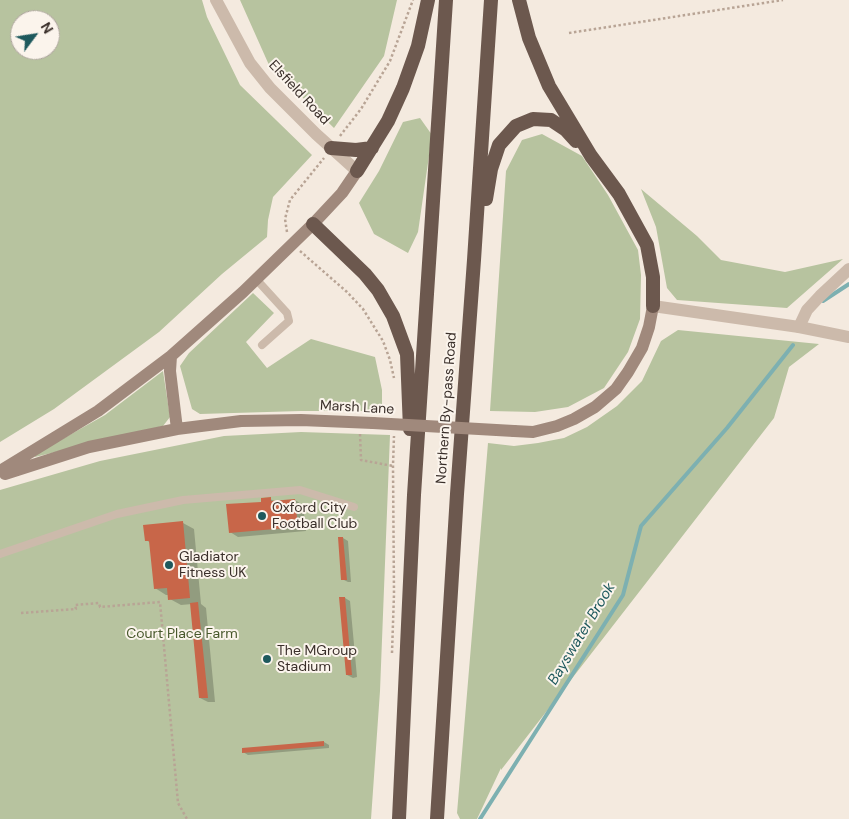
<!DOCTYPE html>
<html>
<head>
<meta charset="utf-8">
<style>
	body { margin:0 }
	#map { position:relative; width:849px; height:819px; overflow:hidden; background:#f4eadf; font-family:"DM Sans",sans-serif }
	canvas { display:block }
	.north { position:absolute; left:10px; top:10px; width:50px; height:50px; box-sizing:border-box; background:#fbf4ec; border:1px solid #aea59e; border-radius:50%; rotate:59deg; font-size:14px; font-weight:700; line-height:20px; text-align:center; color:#3a2f2a }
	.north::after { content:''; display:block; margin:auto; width:18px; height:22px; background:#1e595d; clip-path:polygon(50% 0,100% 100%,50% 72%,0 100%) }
</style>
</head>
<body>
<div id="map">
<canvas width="849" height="819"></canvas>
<div class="north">N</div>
</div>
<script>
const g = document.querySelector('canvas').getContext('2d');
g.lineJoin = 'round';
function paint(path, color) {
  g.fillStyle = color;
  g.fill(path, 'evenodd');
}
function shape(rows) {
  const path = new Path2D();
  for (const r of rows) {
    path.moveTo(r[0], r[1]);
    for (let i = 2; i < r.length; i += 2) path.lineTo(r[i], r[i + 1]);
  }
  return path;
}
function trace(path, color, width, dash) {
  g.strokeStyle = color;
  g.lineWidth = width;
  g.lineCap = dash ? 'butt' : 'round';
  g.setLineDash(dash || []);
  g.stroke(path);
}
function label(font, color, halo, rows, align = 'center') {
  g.font = font + ' "DM Sans",sans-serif';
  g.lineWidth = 4;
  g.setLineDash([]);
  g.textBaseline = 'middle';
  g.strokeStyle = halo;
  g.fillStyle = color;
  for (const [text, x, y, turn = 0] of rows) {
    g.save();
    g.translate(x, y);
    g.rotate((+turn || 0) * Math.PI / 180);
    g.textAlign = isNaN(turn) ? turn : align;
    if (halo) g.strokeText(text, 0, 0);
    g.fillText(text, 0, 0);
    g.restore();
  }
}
const green = shape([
	[0,0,202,0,207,17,240,85,312,155,273,197,268,220,267,237,222,274,159,332,54,409,0,442],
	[20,20,50,20,50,50,20,50],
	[240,0,397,0,384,56,334,128,269,65],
	[420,118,432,135,418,232,408,253,374,234,359,203,379,171,403,122],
	[542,134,582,156,608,195,638,250,641,275,640,319,628,352,604,388,568,407,535,412,490,411,506,171,522,140],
	[641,189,697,236,721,260,785,272,843,259,787,308,677,300,667,288,656,227],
	[253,293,274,313,246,342,267,368,311,339,375,357,382,390,382,411,301,411,200,414,192,409,180,366,189,353],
	[678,330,819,344,789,367,774,418,501,770,501,768,477,819,460,819,457,813,488,443,514,446,538,443,564,438,587,427,617,406,642,381,661,341],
	[163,371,170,417,163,426,35,457,34,455,105,415],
	[301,432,390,435,380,691,371,819,0,819,0,490,100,461,224,436]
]);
const shadow = shape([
	[270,499,276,502,295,500,303,505,306,531,238,537,230,532,262,503],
	[183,523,194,529,201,604,206,608,215,702,208,702,200,698,192,604,181,605,170,599,169,595,166,595,155,588,151,543,146,540],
	[343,538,348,541,351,582,348,582,342,579],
	[341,598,345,598,350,601,357,677,353,678,347,675],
	[324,742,329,745,329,748,248,755,243,752]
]);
const stream = shape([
	[823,301,849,284],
	[480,819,623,595,641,526,727,428,793,345]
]);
const building = shape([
	[271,497,271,501,295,499,298,527,229,533,226,504,261,502,261,498],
	[183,521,190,598,168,600,167,588,154,589,149,541,145,541,143,525],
	[338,537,343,537,347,580,341,580],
	[339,597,345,597,352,675,346,675],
	[198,602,208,698,199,698,190,603],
	[324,741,324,746,242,753,242,748]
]);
const path = shape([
	[569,33,783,0],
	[340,136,361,109,390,61,413,0],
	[287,232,285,219,290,200,324,158],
	[300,251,347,292,363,309,383,341,390,360,394,378],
	[360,434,361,460,393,466],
	[21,613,76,609,75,605,99,603,100,607,160,602,178,803,187,819],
	[392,653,394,594,393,466,394,436]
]);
const service = shape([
	[256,279,287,313,289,321,262,345],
	[0,554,117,514,183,500,300,490,354,507]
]);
const minor = shape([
	[216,0,250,63,270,88,316,134,357,171],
	[799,327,849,337]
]);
const tertiary = shape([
	[653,306,799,327,807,310,820,296,849,269]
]);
const secondary = shape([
	[171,356,170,371,177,429],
	[514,431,533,432,557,426,574,419,595,407,616,389,628,372,642,348,649,327,653,306],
	[0,471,98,411,171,356,243,292,313,224,342,193,357,171],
	[5,474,89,447,177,429,241,421,301,420,373,423]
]);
const trunk = shape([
	[519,0,529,38,549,86,591,156,619,194,647,245,653,277,653,306],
	[331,148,356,150,372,148],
	[357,171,388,121,403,88,418,46,428,0],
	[486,199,491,169,499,145,516,126,533,119,551,120,566,130,576,141],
	[313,224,365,274,378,290,393,316,407,354,410,429],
	[399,819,414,495,446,0],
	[437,819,457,494,474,260,491,0]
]);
const secondaryBridge = shape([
	[373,423,514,431]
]);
const markers = [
	[262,516,5,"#1e595d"],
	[169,565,5,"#1e595d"],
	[267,659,5,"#1e595d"]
];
const streetNames = [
	["Elsfield Road",299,93,47],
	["Marsh Lane",357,408,3],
	["Northern By-pass Road",447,408,-86]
];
const poiNames = [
	["Oxford City",272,508],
	["Football Club",272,524],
	["Gladiator",179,557],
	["Fitness UK",179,573],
	["The MGroup",277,651],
	["Stadium",277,667]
];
const parkNames = [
	["Court Place Farm",182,634]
];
const waterNames = [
	["Bayswater Brook",582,634,-59]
];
paint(green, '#b7c39f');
paint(shadow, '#0003');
trace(stream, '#7db0b1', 4);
paint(building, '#c86649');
trace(path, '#b8a495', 2.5, [2.5, 2.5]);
trace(service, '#ccbaab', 8);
trace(minor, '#ccbaab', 12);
trace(tertiary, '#ccbaab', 12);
trace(secondary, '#a0897c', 12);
trace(trunk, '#6c584e', 14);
trace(secondaryBridge, '#a0897c', 12);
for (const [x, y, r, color] of markers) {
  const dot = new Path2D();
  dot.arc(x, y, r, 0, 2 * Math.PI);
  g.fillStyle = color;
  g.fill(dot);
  trace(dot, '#fbf4ec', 2);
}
label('14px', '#3a2f2a', '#fbf4ec', streetNames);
label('14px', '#3a2f2a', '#fbf4ec', poiNames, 'left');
label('14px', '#49592d', '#fbf4ec', parkNames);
label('italic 15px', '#1e595d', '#fbf4ec', waterNames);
</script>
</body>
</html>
